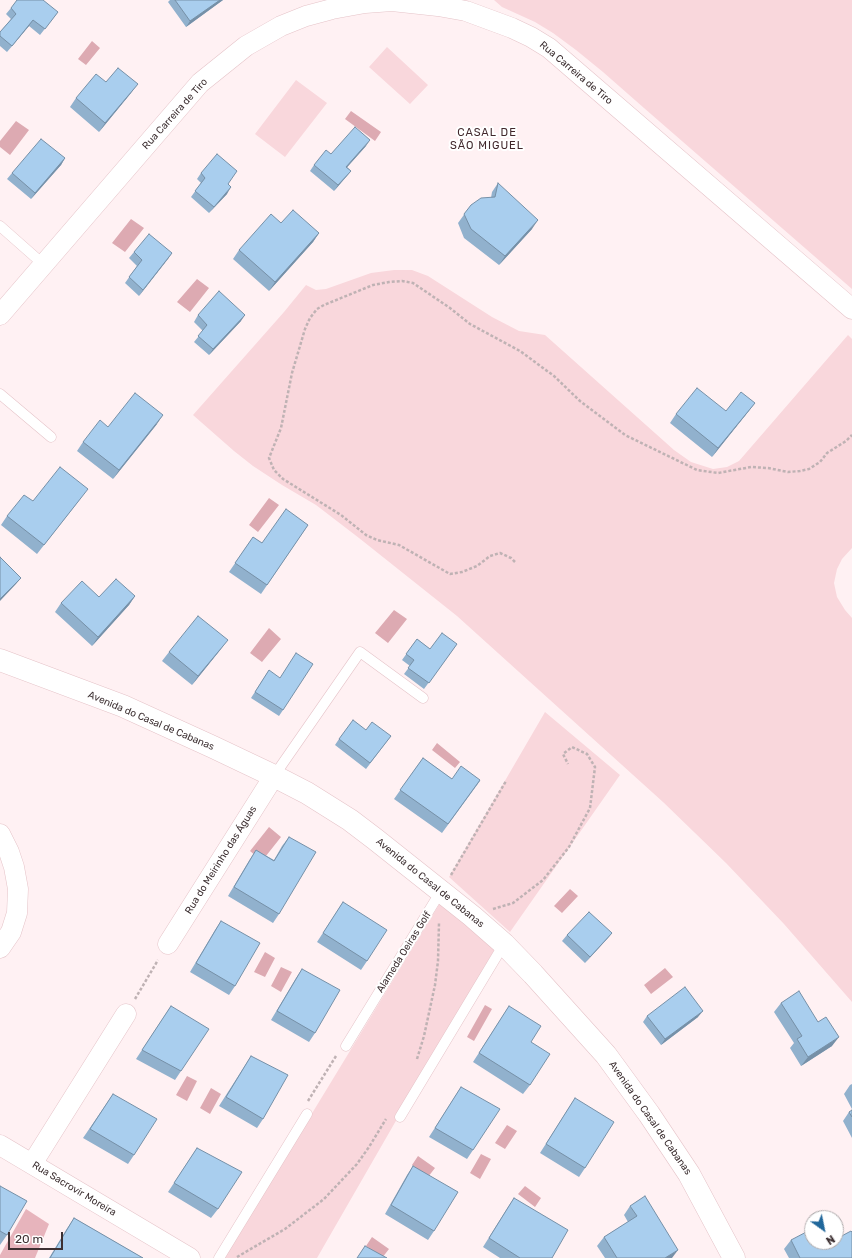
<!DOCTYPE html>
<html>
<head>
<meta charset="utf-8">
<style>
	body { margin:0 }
	#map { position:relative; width:852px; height:1258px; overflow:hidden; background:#fff1f3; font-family:Rubik,sans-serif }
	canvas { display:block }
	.north { position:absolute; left:804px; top:1210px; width:40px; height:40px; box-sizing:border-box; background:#fff; border:1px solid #b1acad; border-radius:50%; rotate:147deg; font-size:11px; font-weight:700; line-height:16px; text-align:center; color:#3d3032 }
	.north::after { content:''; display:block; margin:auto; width:14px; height:18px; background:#20679b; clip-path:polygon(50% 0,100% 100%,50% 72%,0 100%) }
	.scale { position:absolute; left:8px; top:1232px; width:55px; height:18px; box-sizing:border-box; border:2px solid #3d3032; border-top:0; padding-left:5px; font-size:12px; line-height:14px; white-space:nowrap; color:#3d3032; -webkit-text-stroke:3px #fff; paint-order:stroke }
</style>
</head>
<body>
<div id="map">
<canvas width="852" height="1258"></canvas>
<div class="north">N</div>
<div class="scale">20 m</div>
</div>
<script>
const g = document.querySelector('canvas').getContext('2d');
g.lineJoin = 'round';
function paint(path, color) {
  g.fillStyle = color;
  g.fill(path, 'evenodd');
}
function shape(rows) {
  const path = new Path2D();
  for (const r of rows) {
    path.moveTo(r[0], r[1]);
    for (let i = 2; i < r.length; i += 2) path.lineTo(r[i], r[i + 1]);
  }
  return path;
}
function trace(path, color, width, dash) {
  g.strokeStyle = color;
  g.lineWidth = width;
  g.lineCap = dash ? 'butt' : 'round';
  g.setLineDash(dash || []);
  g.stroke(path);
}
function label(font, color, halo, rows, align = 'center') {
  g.font = font + ' Rubik,sans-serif';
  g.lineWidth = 4;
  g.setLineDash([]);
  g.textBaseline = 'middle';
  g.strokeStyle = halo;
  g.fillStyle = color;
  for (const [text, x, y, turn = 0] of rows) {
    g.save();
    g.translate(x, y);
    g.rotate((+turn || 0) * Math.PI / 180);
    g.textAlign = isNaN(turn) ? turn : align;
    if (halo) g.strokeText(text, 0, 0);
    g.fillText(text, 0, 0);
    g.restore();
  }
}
const green = shape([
	[494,0,852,0,852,289,644,108,603,72,576,50,553,33,535,22,502,7],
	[387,47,428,85,410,104,369,67],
	[296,80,327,103,285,157,255,134],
	[394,270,412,270,428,276,492,317,519,331,545,335,674,450,691,462,713,469,727,467,739,461,848,335,852,339,852,548,842,559,837,569,834,583,837,597,845,610,852,618,852,1002,784,924,726,863,663,802,457,616,359,538,316,505,282,485,253,466,234,451,193,415,284,312,306,285,316,290,326,289,371,273],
	[545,712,620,775,510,932,449,877],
	[440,903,496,947,317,1258,224,1258]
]);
const forest = shape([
	[26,1209,49,1224,35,1258,0,1258,0,1255]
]);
const water = shape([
	[92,41,100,48,86,65,78,59],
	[351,111,381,132,375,141,345,119],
	[16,121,29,130,10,155,0,147,0,141],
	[131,219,144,228,125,252,112,243],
	[197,279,209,288,190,312,177,302],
	[269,498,279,505,258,532,249,525],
	[394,610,407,619,388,643,375,633],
	[269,628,281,639,262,662,250,653],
	[437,743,460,762,455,768,432,750],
	[269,827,281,837,262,861,250,851],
	[570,889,578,896,562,913,554,906],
	[265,952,275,958,265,977,254,972],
	[281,967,292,972,281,992,271,986],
	[665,968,673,977,651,994,644,985],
	[485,1005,492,1009,474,1041,467,1037],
	[187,1076,197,1081,187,1101,176,1095],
	[211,1088,221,1094,210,1114,200,1108],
	[507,1125,517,1131,505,1149,495,1143],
	[481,1154,491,1159,480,1179,470,1173],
	[418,1156,435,1168,428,1177,412,1165],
	[525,1186,541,1198,535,1207,518,1194],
	[372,1237,389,1249,382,1258,366,1246]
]);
const path = shape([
	[515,562,511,558,500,553,490,556,477,566,462,572,450,574,399,545,377,540,366,535,341,515,283,479,274,470,269,458,281,428,292,373,305,329,310,318,317,309,324,305,373,285,389,282,402,281,413,283,450,308,470,324,520,351,554,376,580,401,625,435,697,470,718,473,751,467,768,468,788,472,800,471,809,469,820,462,827,453,846,441,852,435],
	[451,875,506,781],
	[493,909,513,903,543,880,569,847,590,808,595,767,587,754,572,747,563,754,568,764],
	[135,999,158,960],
	[417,1059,424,1036,435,985,438,961,439,923],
	[308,1101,336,1056],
	[237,1257,285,1229,324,1199,357,1164,369,1147,386,1119]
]);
const service = shape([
	[0,226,43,264],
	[0,394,51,437],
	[274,776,360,652,423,698],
	[346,1046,441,891],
	[400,1117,504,944],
	[219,1258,307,1114]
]);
const minor = shape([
	[0,315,200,83,246,46,281,26,306,16,332,9,365,3,392,1,438,6,466,11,512,28,531,37,549,48,852,309],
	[0,834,9,852,14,867,18,889,17,913,11,932,0,948],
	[168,944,274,776],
	[0,1145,190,1258],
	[32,1164,126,1014]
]);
const tertiary = shape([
	[0,660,123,706,213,747,274,776,307,793,350,820,375,839,472,916,504,944,533,974,606,1055,649,1114,689,1174,734,1258]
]);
const wall = shape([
	[170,0,223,0,186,27,168,2],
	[11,8,58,12,40,35,29,26,7,52,0,46,0,32,11,19,6,14],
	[131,93,99,132,70,107,76,98],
	[366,146,347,167,351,171,346,177,334,191,310,171,314,165,331,154],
	[65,158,61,165,31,199,7,179,12,173],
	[201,173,228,184,227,194,209,213,191,197,201,183,197,179],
	[498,183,532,229,499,265,464,238,458,223,471,205,491,198,492,192],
	[281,223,319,233,313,242,269,291,233,259,239,250],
	[134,252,172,253,139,296,125,283,137,266,129,258],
	[198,315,241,321,209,355,194,342,203,331,194,322],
	[755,403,748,412,712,457,670,423,676,414,726,411],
	[157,424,113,479,77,451,83,442,108,427],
	[81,498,37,554,1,525,7,516],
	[308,525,261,594,229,572,253,537,262,543],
	[135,596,129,605,92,646,55,612,61,603,99,597],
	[417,639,430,649,457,644,424,689,404,674,410,666,402,660],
	[221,649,192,685,162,661,169,652],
	[269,670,283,710,279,716,251,698],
	[366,730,391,736,366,769,335,745,339,739],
	[423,758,452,779,480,781,442,833,394,799],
	[289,837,279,914,273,923,228,896,250,859,256,850,274,860,282,846],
	[343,902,367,961,361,970,317,942],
	[221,921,235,986,229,995,190,972,215,930],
	[612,933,607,939,585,963,562,941,567,935],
	[302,969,315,1033,309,1042,271,1020,296,978],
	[781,1003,818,1022,832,1046,801,1066,790,1048,794,1043,774,1012],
	[171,1006,181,1071,175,1080,136,1059],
	[509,1006,530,1085,523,1094,473,1062],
	[647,1016,698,1017,661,1045,643,1022],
	[251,1056,263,1119,257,1128,219,1106],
	[852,1084,852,1109,844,1094,850,1085],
	[461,1087,473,1150,467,1159,429,1137],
	[113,1094,134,1155,128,1164,83,1138],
	[575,1098,585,1168,579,1177,540,1153],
	[852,1110,852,1138,843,1121,849,1112],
	[197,1148,218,1209,211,1218,168,1192],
	[413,1166,434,1231,428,1240,385,1214,407,1175],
	[0,1186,7,1235,0,1245],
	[514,1198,552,1258,500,1258,483,1247,508,1207],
	[630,1206,672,1258,605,1258,597,1246,604,1237,628,1222,624,1215],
	[74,1218,143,1258,49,1258,66,1230],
	[791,1240,827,1244,852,1258,789,1258,784,1249]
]);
const shadedWall = shape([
	[220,0,223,0,186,27,190,21],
	[33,20,29,26,7,52,12,46],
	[138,84,131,93,99,132,105,123],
	[370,140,366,146,342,173,346,167],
	[65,158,61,165,31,199,35,193],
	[351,171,346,177,334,191,338,185],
	[231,187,227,194,209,213,214,207],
	[538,220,532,229,499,265,505,256],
	[319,233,313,242,269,291,275,282],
	[172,253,168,259,139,296,143,290],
	[245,315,241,321,209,355,213,349],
	[755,403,748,412,712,457,718,448],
	[163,415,157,424,113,479,119,470],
	[21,578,16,584,0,601,0,599],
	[135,596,129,605,92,646,98,637],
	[228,640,221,649,192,685,198,676],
	[612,933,607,939,585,963,590,957],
	[703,1011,698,1017,661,1045,665,1039],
	[839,1037,832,1046,801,1066,808,1057],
	[678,1250,672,1258,665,1258]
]);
const building = shape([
	[17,0,43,0,58,12,45,29,33,20,12,46,0,36,0,32,16,14,11,8,17,0],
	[175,0,220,0,190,21,175,0],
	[118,68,138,84,105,123,76,98,96,74,106,82,118,68],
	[355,127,370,140,346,167,351,171,338,185,314,165,326,150,331,154,355,127],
	[41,139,65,158,35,193,12,173,41,139],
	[217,154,237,171,228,184,231,187,214,207,195,191,205,178,201,173,217,154],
	[498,183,538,220,505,256,471,229,464,214,471,205,481,198,495,197,498,183],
	[293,210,319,233,275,282,239,250,271,214,281,223,293,210],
	[149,234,172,253,143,290,129,277,142,260,134,252,149,234],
	[219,291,245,315,213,349,198,336,207,325,198,315,219,291],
	[697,388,726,411,741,392,755,403,718,448,676,414,697,388],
	[135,393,163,415,119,470,83,442,100,420,108,427,135,393],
	[60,467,88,489,44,545,7,516,24,495,33,501,60,467],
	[286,509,308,525,267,585,235,563,253,537,262,543,286,509],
	[0,557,21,578,0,599,0,557],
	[116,579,135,596,98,637,61,603,82,581,99,597,116,579],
	[198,616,228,640,198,676,169,652,198,616],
	[442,633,457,644,429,683,408,668,414,660,406,654,417,639,430,649,442,633],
	[296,653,313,664,283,710,255,692,269,670,280,678,296,653],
	[353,720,366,730,372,722,391,736,370,763,339,739,353,720],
	[423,758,452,779,461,766,480,780,448,824,400,790,423,758],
	[289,837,316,852,279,914,234,887,256,850,274,861,289,837],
	[343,902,387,930,367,961,323,933,343,902],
	[589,912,612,933,590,957,567,935,589,912],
	[221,921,260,943,235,986,196,963,221,921],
	[302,969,340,990,315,1033,277,1011,302,969],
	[685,987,703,1011,665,1039,647,1016,685,987],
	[799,991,818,1022,826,1017,839,1037,808,1057,797,1039,802,1036,781,1003,799,991],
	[171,1006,209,1029,181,1071,142,1050,171,1006],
	[509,1006,541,1026,531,1042,550,1054,530,1085,479,1053,509,1006],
	[251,1056,288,1075,263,1119,226,1097,251,1056],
	[461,1087,500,1109,473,1150,435,1128,461,1087],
	[113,1094,157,1119,134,1155,90,1129,113,1094],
	[575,1098,614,1122,585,1168,546,1144,575,1098],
	[852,1110,852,1117,849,1112,852,1110],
	[197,1148,242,1172,218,1209,174,1183,197,1148],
	[413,1166,458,1192,434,1231,391,1205,413,1166],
	[0,1186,27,1201,7,1235,0,1231,0,1186],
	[645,1196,678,1250,665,1258,617,1258,604,1237,637,1216,630,1206,645,1196],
	[514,1198,568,1230,552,1258,520,1258,489,1238,514,1198],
	[74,1218,143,1258,50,1258,74,1218],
	[812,1229,812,1242,826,1242,827,1244,830,1242,836,1242,836,1239,851,1231,852,1232,852,1258,800,1258,791,1240,812,1229],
	[365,1246,387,1258,357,1258,365,1246]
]);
const streetNames = [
	["Rua Carreira de Tiro",576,73,40],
	["Rua Carreira de Tiro",175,114,-48],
	["Avenida do Casal de Cabanas",151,721,23],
	["Rua do Meirinho das Águas",221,860,-58],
	["Avenida do Casal de Cabanas",430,883,39],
	["Alameda Oeiras Golf",404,952,-58],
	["Avenida do Casal de Cabanas",650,1118,55],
	["Rua Sacrovir Moreira",74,1189,31]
];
const neighbourhoodNames = [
	["CASAL DE",487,133],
	["SÃO MIGUEL",487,146]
];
paint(green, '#f9d7dc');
paint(forest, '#e7b4bc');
paint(water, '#ddaab2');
trace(service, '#e5c3c8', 11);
trace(minor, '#e5c3c8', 21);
trace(tertiary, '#e5c3c8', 23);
trace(path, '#bfb2b4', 2.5, [3, 2]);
trace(service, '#fff', 10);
trace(minor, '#fff', 20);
trace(tertiary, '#fff', 22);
paint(wall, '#91b1cd');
paint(shadedWall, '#7690a7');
paint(building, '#a9ceee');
trace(building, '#7690a7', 1);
label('10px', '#3d3032', '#fff', streetNames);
g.letterSpacing = '1px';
label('11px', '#41282c', '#fff', neighbourhoodNames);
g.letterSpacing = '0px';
</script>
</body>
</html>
